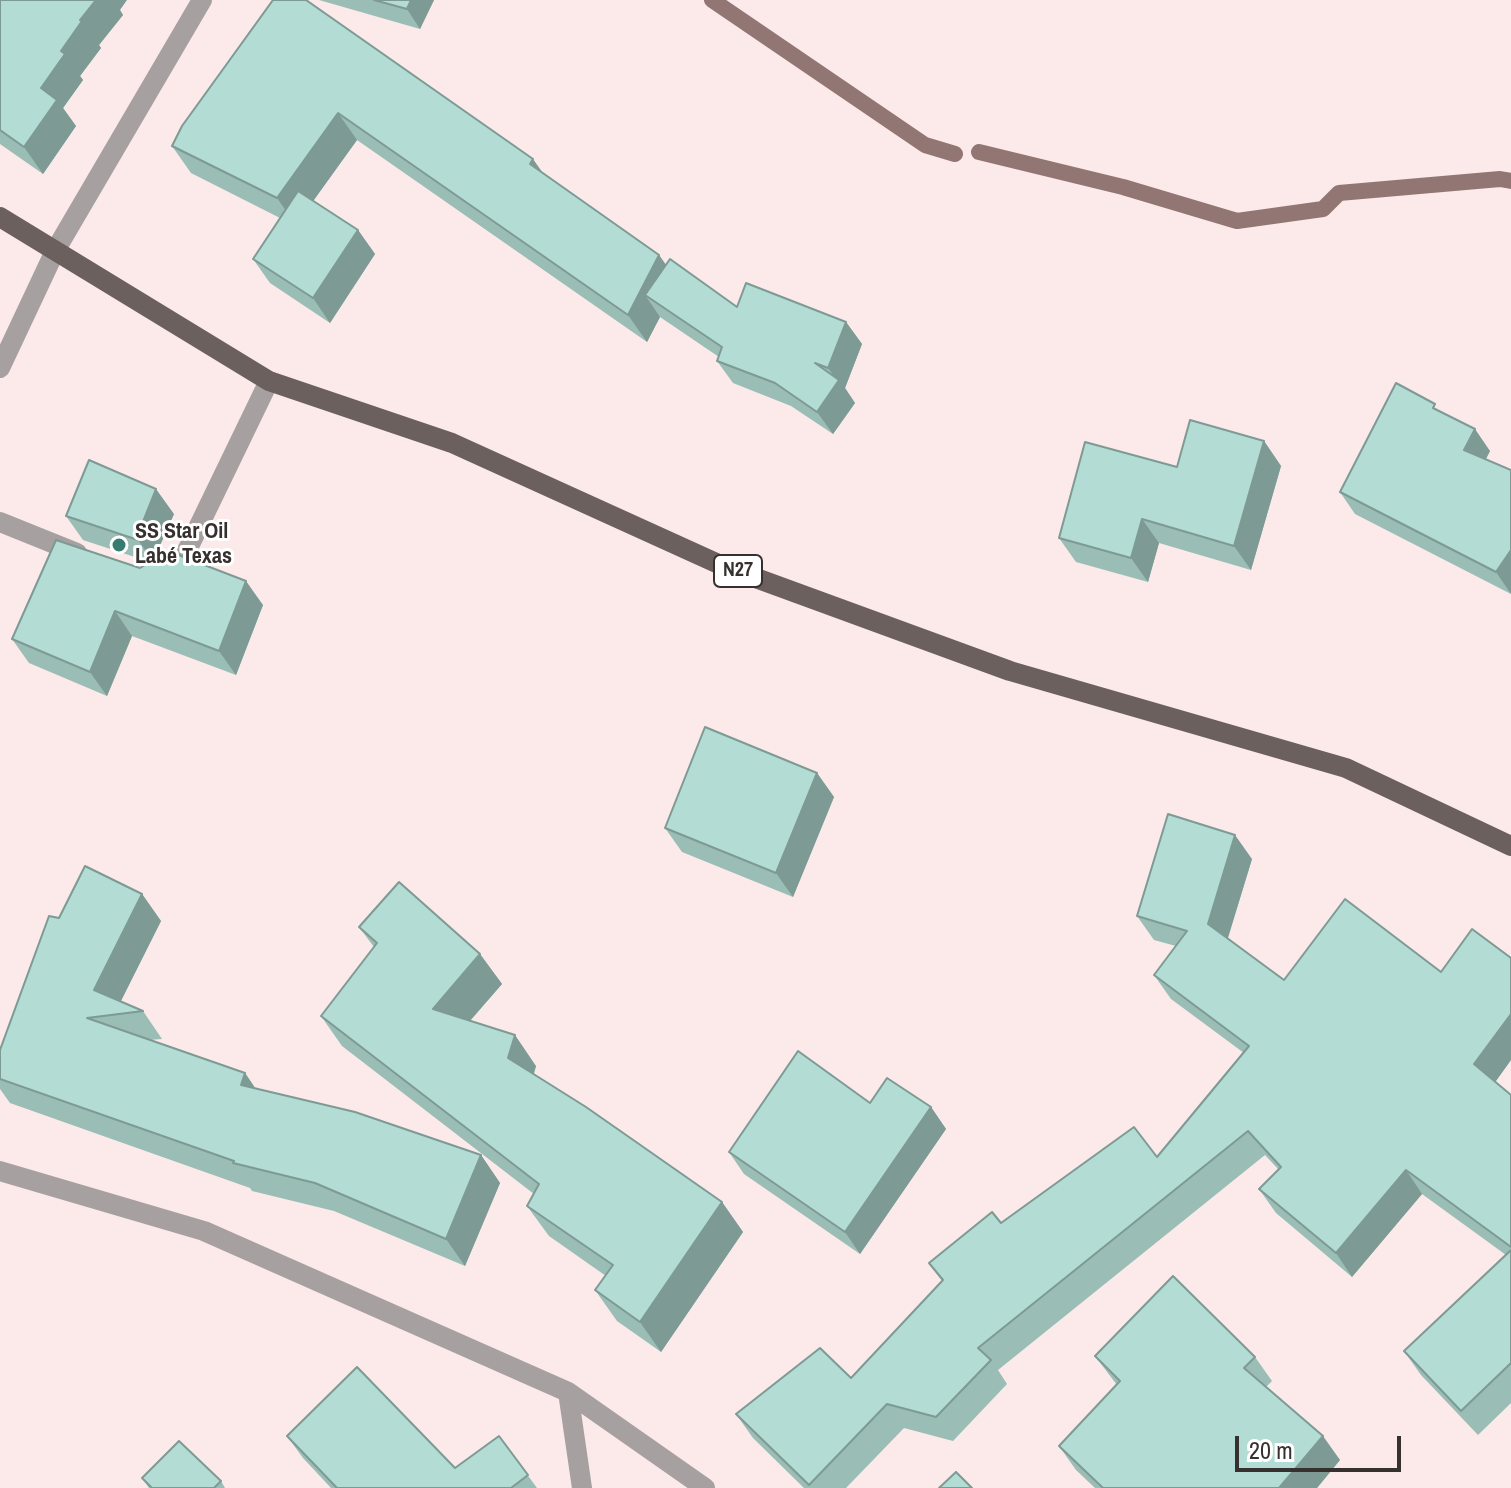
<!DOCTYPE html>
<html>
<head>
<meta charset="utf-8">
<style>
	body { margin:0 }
	#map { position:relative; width:1511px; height:1488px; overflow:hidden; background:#fbeae9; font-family:"Archivo Narrow",sans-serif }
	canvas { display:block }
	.scale { position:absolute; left:1235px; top:1436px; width:166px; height:36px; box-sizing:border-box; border:4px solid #36302f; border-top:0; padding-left:10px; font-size:24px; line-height:28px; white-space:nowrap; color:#36302f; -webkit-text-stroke:6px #fff; paint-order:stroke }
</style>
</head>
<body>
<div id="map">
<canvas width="1511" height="1488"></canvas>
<div class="scale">20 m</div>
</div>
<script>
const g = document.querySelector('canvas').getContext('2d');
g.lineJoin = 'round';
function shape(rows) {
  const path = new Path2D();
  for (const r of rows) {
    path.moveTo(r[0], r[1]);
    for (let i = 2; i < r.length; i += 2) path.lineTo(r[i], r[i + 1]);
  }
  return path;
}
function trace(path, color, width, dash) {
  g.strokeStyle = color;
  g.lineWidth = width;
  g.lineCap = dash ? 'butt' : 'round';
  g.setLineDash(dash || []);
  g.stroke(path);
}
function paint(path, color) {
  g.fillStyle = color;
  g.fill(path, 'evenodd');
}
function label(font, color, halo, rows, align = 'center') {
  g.font = font + ' "Archivo Narrow",sans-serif';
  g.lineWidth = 6;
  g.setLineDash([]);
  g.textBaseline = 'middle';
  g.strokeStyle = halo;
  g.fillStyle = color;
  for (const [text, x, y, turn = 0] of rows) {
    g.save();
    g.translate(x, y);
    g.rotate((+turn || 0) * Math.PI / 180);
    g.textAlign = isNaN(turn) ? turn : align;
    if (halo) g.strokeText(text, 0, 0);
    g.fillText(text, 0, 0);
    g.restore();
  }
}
const stream = shape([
	[712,0,925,145,955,154],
	[979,152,1123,187,1237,221,1323,209,1339,193,1500,179,1511,181]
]);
const service = shape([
	[0,522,77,553],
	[167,573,181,563,269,381]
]);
const minor = shape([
	[0,368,55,251,202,0],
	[0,1171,204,1231,568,1392,705,1488],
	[568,1392,582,1488]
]);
const primary = shape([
	[0,217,269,381,452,443,723,566,1010,671,1346,768,1511,846]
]);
const wall = shape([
	[0,0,120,10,123,15,99,45,101,48,80,76,83,80,63,108,76,126,43,174,0,144],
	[273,0,542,172,659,255,666,265,737,307,846,322,862,344,845,388,855,403,833,434,791,406,733,383,717,361,719,357,660,317,647,342,357,140,313,201,358,230,375,254,330,323,270,283,253,259,280,218,191,173,172,146],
	[319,0,434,0,420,29],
	[1440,411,1490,451,1486,459,1511,470,1511,594,1355,514,1340,492],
	[1264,441,1281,466,1251,570,1159,543,1148,582,1076,562,1059,538,1177,467],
	[174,514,154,559,263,605,236,675,132,636,107,696,29,663,12,639,150,562,83,540,66,516],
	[817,773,834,797,793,897,682,852,665,828],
	[1252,859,1228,938,1284,980,1441,972,1511,958,1511,1060,1495,1082,1511,1095,1511,1403,1478,1435,1421,1375,1404,1351,1506,1255,1422,1194,1352,1277,1276,1213,1259,1189,1279,1170,1265,1155,998,1370,1007,1384,953,1441,904,1428,846,1488,804,1488,753,1438,736,1414,851,1378,942,1281,929,1263,1001,1223,1157,1157,1244,1053,1171,999,1154,975,1176,946,1154,940,1137,916],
	[142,894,161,921,120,1002,143,1011,162,1039,149,1040,245,1073,255,1088,481,1155,500,1183,465,1266,334,1211,252,1191,250,1188,10,1103,0,1089,0,1050,59,918],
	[359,927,480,954,502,984,470,1021,536,1066,534,1074,722,1202,743,1232,661,1352,617,1321,595,1290,606,1276,549,1236,527,1206,534,1194,342,1046,321,1016,374,947],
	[870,1103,931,1107,946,1129,860,1254,744,1174,729,1152],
	[1095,1356,1255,1357,1272,1381,1266,1387,1340,1460,1317,1488,1095,1488,1076,1470,1059,1446,1117,1385],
	[287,1436,455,1468,499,1436,537,1488,331,1488,303,1458],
	[142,1478,221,1481,225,1488,149,1488]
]);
const shadedWall = shape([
	[96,0,127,0,120,10,123,15,99,45,101,48,80,76,83,80,63,108,76,126,43,174,24,147,41,88,80,20],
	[411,0,434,0,420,29,407,9],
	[338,113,357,140,296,225,277,198],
	[533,159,552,186,530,164],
	[358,230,375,254,330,323,313,298],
	[659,255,678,282,645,295,660,317,647,342,628,315],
	[846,322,862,344,845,388,855,403,833,434,817,412,838,382,828,368],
	[1475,429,1490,451,1479,472,1464,450],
	[1264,441,1281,466,1251,570,1234,546],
	[156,489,174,514,153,561,138,540,136,539],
	[1142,519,1159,543,1148,582,1131,558],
	[1511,550,1511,594,1496,572],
	[246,581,263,605,236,675,219,651],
	[115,611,132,636,107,696,90,672],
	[817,773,834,797,793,897,776,873],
	[1235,835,1252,859,1225,947,1208,924],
	[142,894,161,921,114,1015,94,990],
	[480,954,502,984,454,1039,433,1009],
	[1511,1014,1511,1060,1491,1088,1474,1064],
	[515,1035,536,1066,529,1088,508,1058],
	[245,1073,264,1101,241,1085],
	[931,1107,946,1129,860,1254,845,1232],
	[481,1155,500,1183,465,1266,446,1239],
	[1406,1170,1422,1194,1352,1277,1336,1253],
	[722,1202,743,1232,661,1352,640,1322],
	[1323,1436,1340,1460,1317,1488,1279,1488]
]);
const building = shape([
	[0,0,96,0,80,20,82,21,61,51,65,54,41,88,57,100,24,147,0,130,0,0],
	[273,0,306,0,533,159,530,164,659,255,628,315,338,113,277,198,172,146,182,126,273,0],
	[374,0,411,0,407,9,374,0],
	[298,191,358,230,313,298,253,259,298,191],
	[670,259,737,307,746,283,846,322,828,368,815,363,839,380,817,412,775,383,717,361,722,347,645,295,670,259],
	[1396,383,1435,404,1433,408,1475,429,1464,450,1511,470,1511,550,1496,572,1340,492,1396,383],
	[1190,420,1264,441,1234,546,1142,519,1131,558,1059,538,1085,442,1177,467,1190,420],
	[89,460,156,489,136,539,138,540,66,516,89,460],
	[56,540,140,568,168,551,246,581,219,651,115,611,90,672,12,639,56,540],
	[705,727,817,773,776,873,665,828,705,727],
	[1168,814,1235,835,1208,924,1284,980,1345,899,1441,972,1472,929,1511,958,1511,1014,1474,1064,1511,1095,1511,1247,1406,1170,1336,1253,1259,1189,1281,1167,1248,1131,978,1348,991,1360,936,1417,887,1404,809,1485,736,1414,820,1348,851,1378,943,1280,929,1263,992,1212,1001,1223,1134,1127,1157,1157,1249,1046,1154,975,1187,931,1137,916,1168,814],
	[85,866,142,894,94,990,143,1011,87,1018,245,1073,241,1085,355,1112,481,1155,446,1239,315,1183,233,1163,234,1161,0,1079,0,1050,49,916,59,918,85,866],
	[399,882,480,954,433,1009,515,1035,508,1058,586,1107,722,1202,640,1322,595,1290,613,1265,527,1206,539,1184,321,1016,377,943,359,927,399,882],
	[798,1051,870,1103,887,1078,931,1107,845,1232,729,1152,798,1051],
	[1511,1250,1511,1363,1461,1411,1404,1351,1511,1250],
	[1173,1276,1255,1357,1244,1368,1323,1436,1279,1488,1103,1488,1059,1446,1120,1381,1095,1356,1173,1276],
	[357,1367,455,1468,499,1436,528,1475,511,1488,337,1488,287,1436,357,1367],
	[179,1441,221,1481,214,1488,152,1488,142,1478,179,1441],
	[956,1472,972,1488,939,1488,956,1472]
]);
const markers = [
	[119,545,8,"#367b6f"]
];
const shields = [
	[738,571,48]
];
const shieldNames = [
	["N27",738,571]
];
const poiNames = [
	["SS Star Oil",135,532],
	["Labé Texas",135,557]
];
trace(stream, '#927674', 16);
trace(service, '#a7a0a0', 20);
trace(minor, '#a7a0a0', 20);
trace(primary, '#6c605f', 20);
paint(wall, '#9abdb6');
paint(shadedWall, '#7d9a94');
paint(building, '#b3dcd4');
trace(building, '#7d9a94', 2);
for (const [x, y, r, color] of markers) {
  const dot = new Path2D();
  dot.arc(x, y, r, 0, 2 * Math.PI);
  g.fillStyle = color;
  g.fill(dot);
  trace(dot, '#fff', 3);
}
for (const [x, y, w] of shields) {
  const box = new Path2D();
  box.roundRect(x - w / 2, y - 16, w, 32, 6);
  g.fillStyle = '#fff';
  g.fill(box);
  trace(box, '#36302f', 2);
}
label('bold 20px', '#36302f', null, shieldNames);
label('bold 22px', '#36302f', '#fff', poiNames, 'left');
</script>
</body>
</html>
